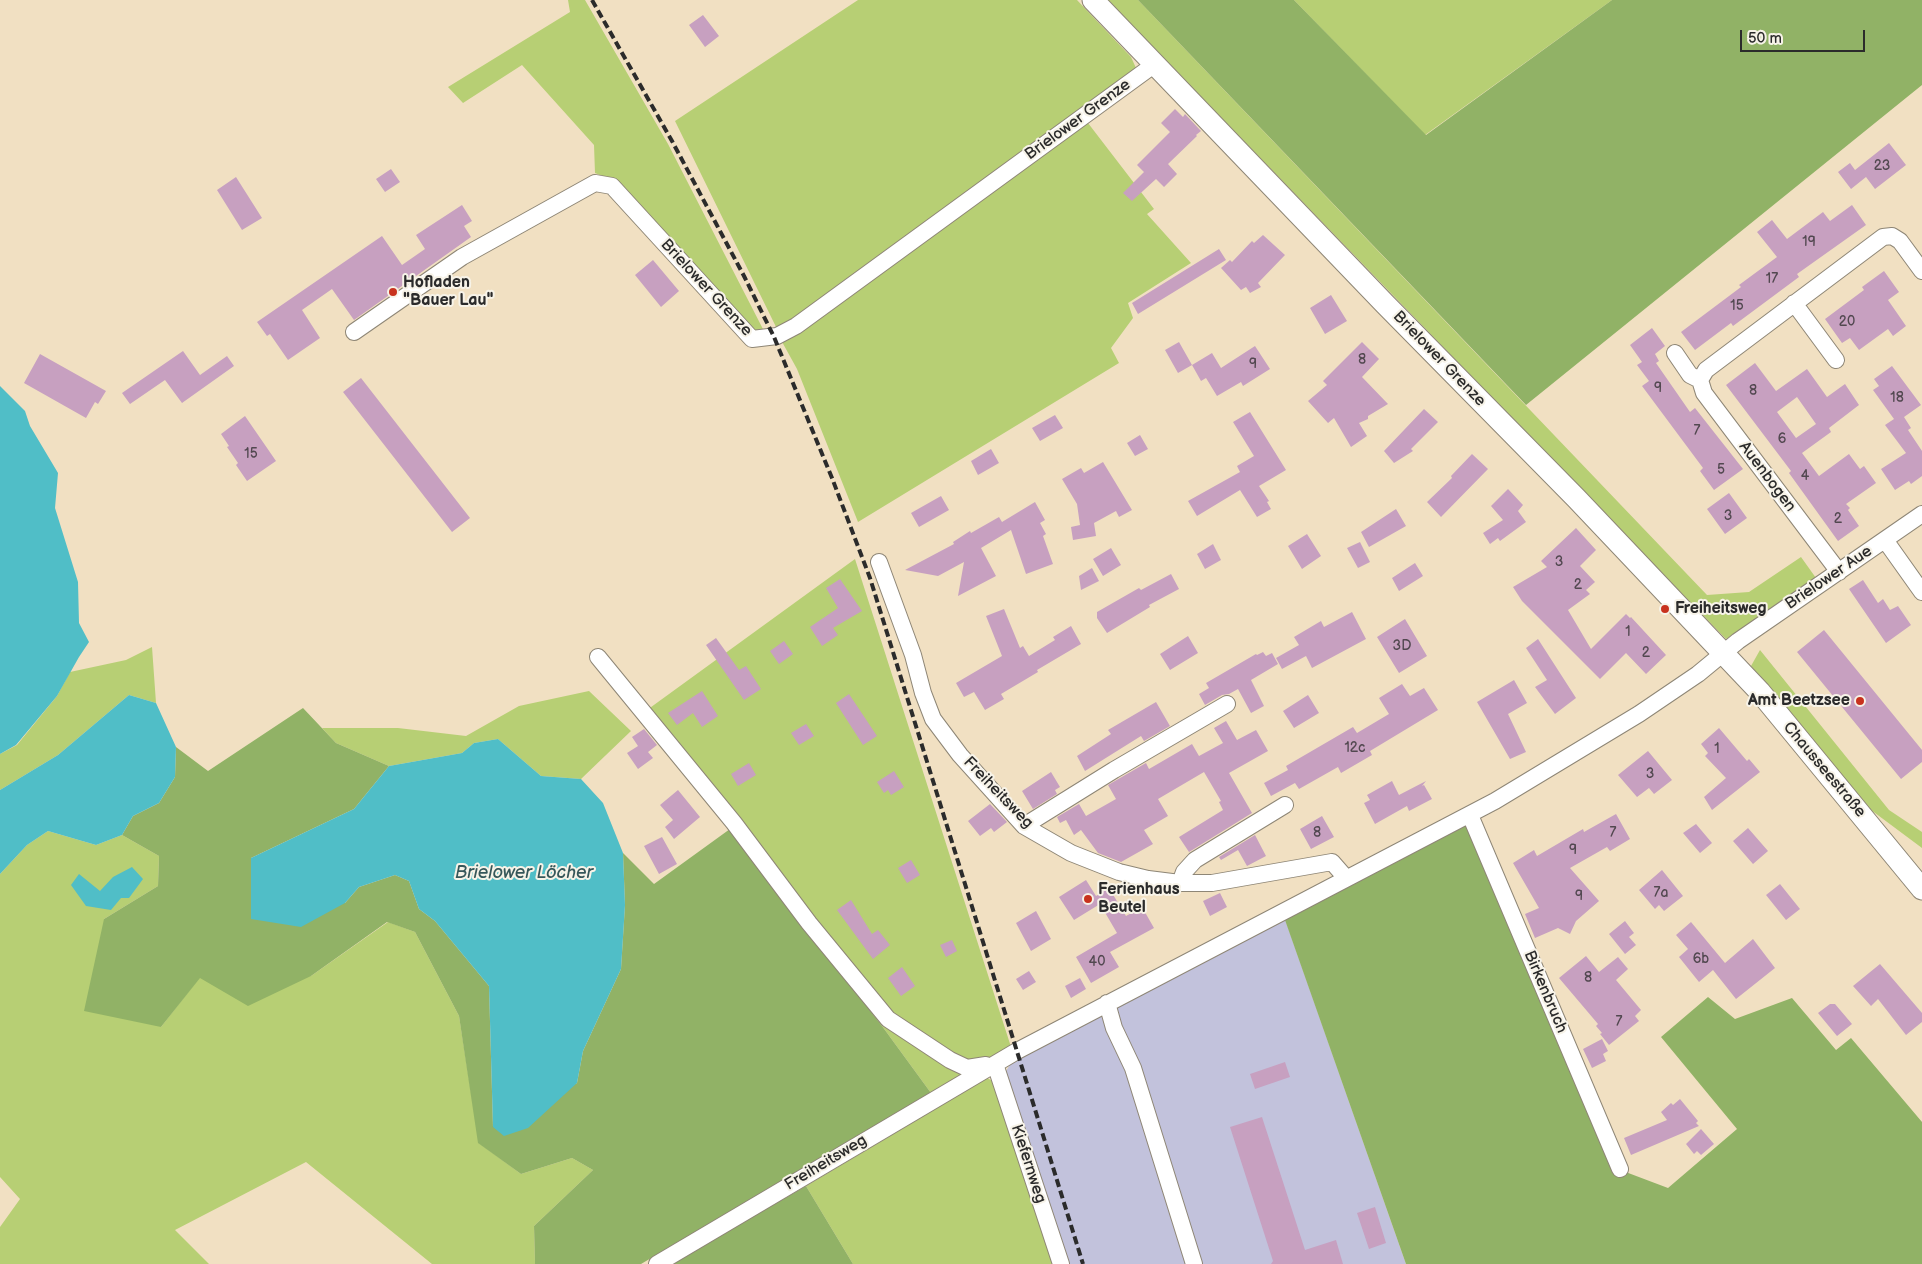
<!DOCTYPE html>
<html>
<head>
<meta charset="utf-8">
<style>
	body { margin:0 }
	#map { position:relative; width:1922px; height:1264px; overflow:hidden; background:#f1e0c2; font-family:"Balsamiq Sans",sans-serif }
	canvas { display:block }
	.scale { position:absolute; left:1740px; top:30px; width:125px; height:22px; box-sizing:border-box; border:2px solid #2b2b2b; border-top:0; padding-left:6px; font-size:15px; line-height:18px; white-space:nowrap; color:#2b2b2b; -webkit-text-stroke:4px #f7f3e8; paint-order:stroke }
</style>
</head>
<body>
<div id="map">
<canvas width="1922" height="1264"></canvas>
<div class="scale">50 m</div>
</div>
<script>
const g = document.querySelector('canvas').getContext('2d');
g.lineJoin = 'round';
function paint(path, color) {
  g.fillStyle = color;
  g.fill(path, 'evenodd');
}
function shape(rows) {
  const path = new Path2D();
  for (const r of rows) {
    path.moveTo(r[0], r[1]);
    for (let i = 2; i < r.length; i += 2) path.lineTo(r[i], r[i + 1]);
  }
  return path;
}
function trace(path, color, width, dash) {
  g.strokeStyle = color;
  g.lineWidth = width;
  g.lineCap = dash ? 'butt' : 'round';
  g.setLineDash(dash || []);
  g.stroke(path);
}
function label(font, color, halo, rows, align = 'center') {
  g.font = font + ' "Balsamiq Sans",sans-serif';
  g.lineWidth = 4;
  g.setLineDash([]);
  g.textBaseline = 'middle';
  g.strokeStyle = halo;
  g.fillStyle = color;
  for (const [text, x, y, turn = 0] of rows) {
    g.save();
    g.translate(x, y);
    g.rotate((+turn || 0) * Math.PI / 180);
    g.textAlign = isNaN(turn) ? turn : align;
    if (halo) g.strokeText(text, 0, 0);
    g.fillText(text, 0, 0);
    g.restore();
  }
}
const industrial = shape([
	[1285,919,1406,1264,1067,1264,1006,1071,1011,1063]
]);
const green = shape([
	[568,0,585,0,668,144,765,333,753,332,619,183,595,173,594,145,522,65,463,103,448,87,570,12],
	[858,0,1077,0,1131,57,1136,68,1125,81,778,331,675,121],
	[1107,0,1138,0,1707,595,1749,592,1801,557,1816,578,1726,639],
	[1294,0,1612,0,1425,135],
	[1088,123,1154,209,1147,214,1191,263,1128,303,1133,318,1111,348,1119,363,858,522,797,369,781,340],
	[855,559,1011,1047,931,1093,882,1026,730,829,647,710],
	[152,647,156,703,129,695,58,755,0,790,0,754,17,745,57,696,70,672,126,660],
	[1760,650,1889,810,1922,832,1922,848,1871,810,1751,666],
	[589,691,631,731,581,779,541,776,498,739,474,743,462,753,389,766,336,743,322,728,398,728,466,736,519,706],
	[48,831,96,845,122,835,159,856,158,886,104,919,161,1027,199,978,311,976,388,922,415,932,459,1016,479,1143,521,1174,572,1158,593,1170,534,1226,535,1264,432,1264,306,1162,175,1230,209,1264,0,1264,0,1227,20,1199,0,1177,0,874,27,845],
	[987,1078,995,1082,1054,1264,853,1264,806,1186]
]);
const forest = shape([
	[1138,0,1294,0,1426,135,1612,0,1922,0,1922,85,1526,405],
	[303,708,336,743,389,766,354,809,251,858,345,903,359,887,395,875,409,881,419,909,435,921,489,986,493,1127,577,1083,583,1051,621,969,625,905,623,853,654,884,730,829,882,1026,931,1093,641,1264,535,1264,534,1226,593,1170,572,1158,521,1174,478,1143,459,1016,415,932,387,922,311,976,248,1006,200,978,161,1027,84,1011,104,919,158,886,159,856,122,835,133,816,159,803,175,777,176,747,208,771],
	[1468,824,1615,1168,1668,1188,1737,1129,1661,1037,1708,997,1735,1019,1792,998,1836,1050,1851,1038,1922,1122,1922,1264,1406,1264,1285,920],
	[806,1186,853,1264,670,1264]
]);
const water = shape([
	[0,386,25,411,30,426,58,473,55,508,78,582,79,623,89,642,79,657,57,696,16,745,0,754],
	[129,695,156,703,176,747,175,777,159,803,133,816,122,835,96,845,48,831,27,845,0,874,0,790,58,755],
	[498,739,541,776,581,779,603,803,623,853,625,905,621,969,583,1051,577,1083,528,1128,504,1136,493,1127,489,986,435,921,419,909,409,881,395,875,359,887,345,903,301,927,251,919,251,858,354,809,389,766,462,753,474,743],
	[132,867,143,879,129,898,121,898,111,910,86,906,71,885,79,874,100,891,113,877]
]);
const building = shape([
	[703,15,719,36,705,47,689,25],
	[1175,109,1183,117,1185,114,1201,131,1196,135,1197,136,1168,164,1177,174,1164,187,1156,179,1132,201,1123,193,1144,172,1137,165,1170,132,1161,123],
	[1889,143,1906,165,1875,189,1866,177,1851,189,1838,172,1850,163,1855,170],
	[391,169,400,182,385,192,376,179],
	[236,177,262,218,242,230,217,190],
	[462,205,472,221,464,226,471,237,354,320,332,289,302,310,320,338,288,360,270,334,267,336,257,322,382,236,402,265,425,249,416,235],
	[1852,205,1866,225,1797,274,1799,277,1733,326,1731,323,1695,350,1681,332,1741,287,1739,285,1777,257,1757,232,1772,220,1787,239,1823,212,1830,221],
	[1263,235,1285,255,1258,283,1261,287,1250,293,1246,287,1241,290,1221,268,1230,260,1232,262,1252,241,1254,243],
	[1219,249,1226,260,1138,314,1132,303],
	[653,260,679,291,661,307,635,275],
	[1884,271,1899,292,1888,300,1906,326,1893,336,1888,329,1859,350,1850,338,1842,343,1825,319,1864,290,1862,287],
	[1331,295,1347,321,1325,334,1310,308],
	[1652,328,1665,346,1655,354,1659,361,1656,363,1690,412,1695,408,1743,469,1714,490,1700,471,1703,468,1642,386,1649,381,1637,365,1642,362,1630,345],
	[1179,342,1192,365,1178,373,1165,350],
	[1362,342,1379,359,1362,377,1388,404,1368,416,1368,419,1359,423,1367,436,1351,447,1334,418,1328,423,1308,401,1327,385,1323,381],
	[1255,346,1270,369,1243,386,1241,382,1217,396,1206,378,1201,381,1192,365,1212,353,1221,368],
	[183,351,200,375,227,356,234,366,182,403,165,380,130,404,122,393],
	[40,354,106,391,98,404,95,402,86,418,24,383],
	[1755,363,1776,391,1807,369,1827,397,1845,384,1859,405,1829,428,1831,432,1802,453,1819,476,1849,454,1860,469,1864,466,1876,483,1846,504,1850,508,1848,510,1859,526,1838,541,1789,473,1791,471,1726,385],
	[1797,397,1816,424,1796,438,1777,412],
	[1892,366,1921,405,1904,417,1911,428,1908,430,1922,451,1922,476,1911,484,1909,481,1895,490,1881,469,1906,453,1885,425,1894,419,1873,390,1879,386,1874,379],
	[361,378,470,518,452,532,343,392],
	[1424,409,1438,422,1411,449,1413,451,1394,463,1384,451],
	[1250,412,1286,470,1259,486,1269,501,1267,502,1271,509,1257,517,1240,490,1197,516,1188,501,1240,472,1237,466,1254,456,1233,422],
	[1055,415,1063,428,1040,441,1032,428],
	[245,416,276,461,247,481,236,465,238,463,227,447,229,446,221,434],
	[1140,435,1148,449,1135,456,1127,443],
	[991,449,999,463,978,475,971,461],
	[1472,454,1488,469,1441,517,1427,502,1452,478,1451,476],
	[1103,462,1132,510,1119,517,1116,511,1094,523,1096,536,1073,540,1071,527,1080,525,1077,504,1062,479,1081,468,1084,473],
	[1508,489,1523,505,1518,511,1526,522,1500,541,1498,538,1490,544,1483,533,1503,520,1491,506],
	[1729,493,1747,518,1725,534,1707,509],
	[941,496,949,510,919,527,911,513],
	[1035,502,1045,520,1040,523,1046,534,1043,536,1053,564,1026,574,1011,530,981,548,996,576,958,596,964,562,938,576,905,570,954,544,953,542,970,531,971,533,999,517,1002,522],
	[1396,509,1406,526,1369,547,1361,532],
	[1576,528,1596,550,1580,566,1595,582,1586,590,1590,594,1568,610,1591,649,1626,614,1630,618,1631,617,1666,655,1646,674,1626,653,1600,679,1522,601,1513,587,1547,567,1541,561],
	[1307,534,1321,556,1302,569,1288,546],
	[1360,542,1370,562,1358,568,1347,548],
	[1213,544,1221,560,1205,569,1197,554],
	[1111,548,1121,565,1103,576,1093,559],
	[1415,563,1423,576,1399,591,1392,578],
	[1092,568,1099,581,1081,590,1079,576],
	[1171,574,1179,589,1149,605,1150,607,1107,633,1097,618,1097,612,1139,588,1141,590],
	[840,579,862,611,833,628,838,635,822,646,810,627,838,608,826,588],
	[1863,580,1878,603,1883,599,1890,610,1898,606,1911,625,1886,643,1849,589],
	[1004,609,1020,648,1023,646,1029,656,1055,640,1053,637,1071,626,1081,644,1037,670,1038,672,1001,694,1004,699,985,710,974,692,964,697,956,683,1002,656,986,616],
	[1352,612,1366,639,1312,668,1306,656,1282,669,1276,658,1299,645,1294,637,1321,621,1324,627],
	[1405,619,1427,656,1399,673,1377,637],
	[1824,630,1922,750,1922,762,1901,779,1797,652],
	[1188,636,1198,653,1170,670,1160,654],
	[716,638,739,670,746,666,761,689,744,700,706,645],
	[1538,639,1576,698,1555,714,1535,687,1547,680,1526,648],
	[784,641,793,654,779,664,770,651],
	[1263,652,1266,656,1272,653,1278,664,1251,680,1264,706,1251,713,1238,689,1229,694,1222,695,1205,705,1199,694,1209,688,1206,683,1256,654,1257,655],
	[1514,680,1527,703,1508,714,1526,752,1510,759,1477,702],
	[1402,684,1410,696,1424,688,1438,710,1370,751,1372,755,1341,773,1338,767,1299,789,1295,783,1271,796,1264,783,1288,770,1286,766,1353,727,1357,733,1389,714,1379,698],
	[702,691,718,716,702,727,693,713,677,725,668,713],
	[849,694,877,736,863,745,836,703],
	[1308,695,1319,713,1294,728,1283,711],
	[1156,702,1170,726,1144,741,1141,736,1085,771,1077,756,1111,734,1108,730],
	[1226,721,1237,740,1256,730,1268,751,1229,773,1252,813,1189,852,1179,837,1223,810,1219,802,1221,801,1204,772,1158,799,1168,816,1144,830,1153,844,1121,862,1098,853,1081,830,1074,835,1066,820,1060,823,1057,817,1079,804,1086,816,1116,799,1108,785,1146,763,1149,769,1192,744,1199,756,1223,743,1214,728],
	[806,724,814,736,799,745,791,733],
	[1719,728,1747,761,1749,759,1760,772,1712,810,1704,797,1726,778,1705,756,1708,753,1701,744],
	[644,729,657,745,648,752,653,758,638,769,627,753,638,746,632,737],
	[1648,751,1672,780,1654,794,1649,788,1637,797,1618,775],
	[749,763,756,775,738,786,731,774],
	[894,771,904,787,891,795,888,790,884,793,877,782],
	[1051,772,1060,787,1055,790,1057,794,1033,809,1022,791],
	[1392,781,1399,795,1426,781,1422,786,1424,785,1432,799,1409,811,1407,806,1375,824,1364,803,1370,800,1367,795],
	[678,790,700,817,674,839,665,827,673,820,660,805],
	[990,804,1007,822,994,832,991,828,980,836,968,821],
	[1616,814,1630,839,1610,851,1607,847,1570,868,1599,901,1576,921,1570,934,1558,928,1535,938,1525,914,1539,908,1513,863,1534,850,1537,856,1583,829,1584,832],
	[1322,816,1334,837,1311,849,1300,829],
	[1696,824,1712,843,1700,853,1683,833],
	[1748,828,1768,851,1753,864,1733,841],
	[1255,835,1266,856,1247,866,1238,850,1221,860,1219,857],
	[662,837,677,864,659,874,644,846],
	[911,860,920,875,907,883,898,868],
	[1662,870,1683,896,1664,911,1659,905,1655,909,1639,890],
	[1086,880,1096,896,1109,888,1126,916,1142,907,1154,928,1110,952,1119,967,1091,983,1076,957,1117,933,1100,904,1074,920,1059,897],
	[1780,884,1800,909,1786,920,1766,895],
	[1220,893,1227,907,1210,916,1203,901],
	[851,900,872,934,878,930,890,945,873,959,837,910],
	[1036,911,1051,939,1031,951,1016,923],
	[1625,921,1634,933,1629,937,1636,945,1625,954,1609,934],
	[1691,922,1725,963,1753,939,1775,968,1736,999,1713,970,1699,982,1679,957,1688,949,1676,935],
	[952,940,957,951,946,957,940,945],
	[1586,956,1599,972,1618,957,1628,969,1616,980,1641,1010,1635,1016,1639,1021,1609,1045,1600,1034,1602,1033,1596,1026,1598,1024,1559,978],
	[1880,964,1922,1013,1922,1022,1906,1035,1878,999,1871,1006,1853,986],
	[902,967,915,986,901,996,888,978],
	[1029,971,1036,982,1023,990,1016,979],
	[1080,978,1086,989,1071,998,1065,986],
	[1830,1004,1835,1004,1852,1024,1837,1036,1818,1013],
	[1602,1039,1608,1051,1603,1054,1606,1061,1592,1068,1583,1049],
	[1285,1062,1290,1077,1255,1089,1250,1074],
	[1680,1099,1698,1121,1696,1123,1699,1126,1631,1155,1624,1138,1667,1120,1661,1112,1671,1103,1673,1105],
	[1262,1117,1305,1250,1336,1240,1343,1264,1271,1264,1273,1261,1230,1127],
	[1701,1129,1714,1144,1701,1155,1697,1151,1694,1154,1686,1144],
	[1375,1207,1386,1243,1369,1249,1357,1213]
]);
const minor = shape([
	[1794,303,1836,360],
	[354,332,462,257,595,183,612,186,752,339,777,336,796,326,1155,64],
	[1675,353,1690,375,1700,380],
	[1885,540,1922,592],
	[879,562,913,655,923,693,933,719,960,755,1024,826,1071,853,1119,872,1148,879,1180,883,1212,883,1332,862,1346,878],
	[1839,572,1704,393,1700,380,1706,370,1883,237,1892,236,1900,241,1922,271],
	[598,657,734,823,809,923,888,1019,950,1060,967,1068,986,1065],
	[1470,815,1620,1169],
	[1024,826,1114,770,1227,704],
	[1180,883,1184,872,1195,860,1285,805],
	[1107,1003,1114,1028,1133,1068,1194,1264],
	[995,1064,1061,1264],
	[657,1264,1017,1051,1495,801,1639,714,1698,674,1738,641,1922,514]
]);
const major = shape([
	[1093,0,1385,304,1576,498,1723,653,1760,692,1922,889]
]);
const rail = shape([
	[592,0,672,141,744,276,774,337,832,478,870,578,1083,1264]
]);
const markers = [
	[393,292,5,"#c8321e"],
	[1665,609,5,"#c8321e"],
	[1860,701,5,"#c8321e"],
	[1088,899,5,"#c8321e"]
];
const numberNames = [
	["23",1882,166],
	["19",1809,242],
	["17",1772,279],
	["15",1737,306],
	["20",1847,322],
	["8",1362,360],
	["9",1253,364],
	["9",1658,388],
	["8",1753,391],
	["18",1897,398],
	["7",1697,431],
	["6",1782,439],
	["15",251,454],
	["5",1721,470],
	["4",1805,476],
	["3",1728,516],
	["2",1838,519],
	["3",1559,562],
	["2",1578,585],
	["1",1628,632],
	["3D",1402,646],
	["2",1646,653],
	["12c",1355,748],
	["1",1717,749],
	["3",1650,774],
	["8",1317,833],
	["7",1613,833],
	["9",1573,850],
	["7a",1661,893],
	["9",1579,896],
	["6b",1701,959],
	["40",1097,962],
	["8",1588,978],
	["7",1619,1022]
];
const streetNames = [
	["Brielower Grenze",1078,120,-36],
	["Brielower Grenze",706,288,47],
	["Brielower Grenze",1439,359,46],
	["Auenbogen",1767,477,53],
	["Brielower Aue",1829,578,-34],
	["Chausseestraße",1824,770,50],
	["Freiheitsweg",998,793,46],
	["Birkenbruch",1545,992,67],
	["Freiheitsweg",826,1163,-31],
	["Kiefernweg",1028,1164,72]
];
const poiNames = [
	["Hofladen",403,283],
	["\"Bauer Lau\"",403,301],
	["Freiheitsweg",1675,609],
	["Amt Beetzsee",1850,701,"right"],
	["Ferienhaus",1098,890],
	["Beutel",1098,908]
];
const waterNames = [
	["Brielower Löcher",524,873]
];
paint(industrial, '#c2c2dc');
paint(green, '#b7cf74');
paint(forest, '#91b266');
paint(water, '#50bec7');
paint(building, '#c7a0c0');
trace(minor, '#8e8676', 18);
trace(major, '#8e8676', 23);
trace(minor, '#fff', 16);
trace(major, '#fff', 21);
trace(rail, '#2b2b2b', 4, [8, 4]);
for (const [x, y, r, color] of markers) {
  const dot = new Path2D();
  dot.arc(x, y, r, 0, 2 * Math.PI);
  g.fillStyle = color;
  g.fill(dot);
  trace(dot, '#f7f3e8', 2);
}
label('14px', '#524850', null, numberNames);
label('16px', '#2b2b2b', '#f7f3e8', streetNames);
label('bold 16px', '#2b2b2b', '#f7f3e8', poiNames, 'left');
label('italic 18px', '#36575a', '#f7f3e8', waterNames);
</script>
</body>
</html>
